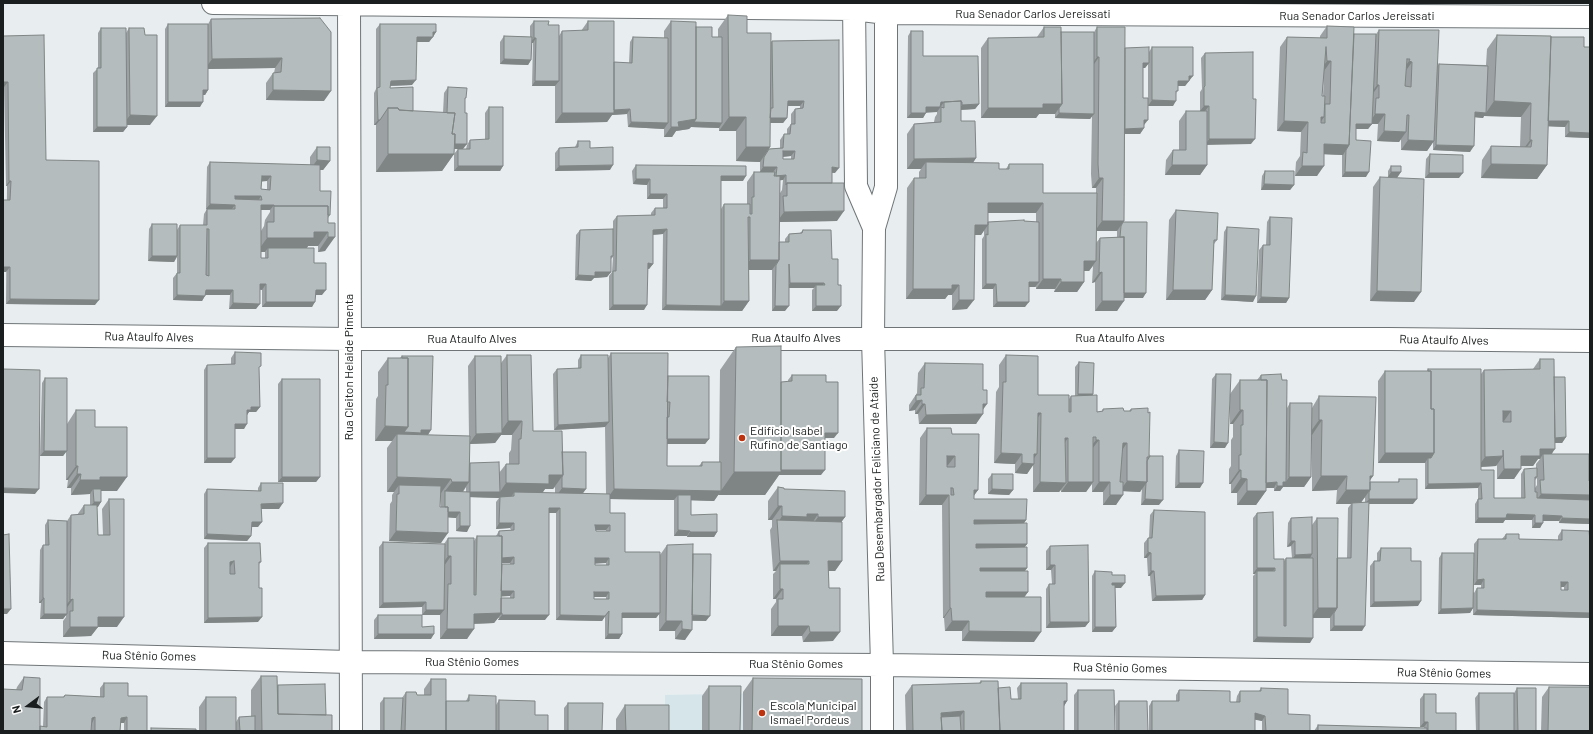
<!DOCTYPE html>
<html>
<head>
<meta charset="utf-8">
<style>
	body { margin:0 }
	#map { position:relative; width:1593px; height:734px; overflow:hidden; background:#e8eef0; font-family:Barlow,sans-serif }
	canvas { display:block }
	.frame { position:absolute; inset:0; border:4px solid #1b1e1e; pointer-events:none }
	.north { position:absolute; left:8px; top:686px; width:40px; height:40px; -webkit-text-stroke:3px #fff; paint-order:stroke; rotate:254deg; font-size:11px; font-weight:700; line-height:16px; text-align:center; color:#1b1e1e }
	.north::after { content:''; display:block; margin:auto; width:14px; height:18px; background:#1b1e1e; clip-path:polygon(50% 0,100% 100%,50% 72%,0 100%) }
</style>
</head>
<body>
<div id="map">
<canvas width="1593" height="734"></canvas>
<div class="frame"></div>
<div class="north">N</div>
</div>
<script>
const g = document.querySelector('canvas').getContext('2d');
g.lineJoin = 'round';
function paint(path, color) {
  g.fillStyle = color;
  g.fill(path, 'evenodd');
}
function shape(rows) {
  const path = new Path2D();
  for (const r of rows) {
    path.moveTo(r[0], r[1]);
    for (let i = 2; i < r.length; i += 2) path.lineTo(r[i], r[i + 1]);
  }
  return path;
}
function trace(path, color, width, dash) {
  g.strokeStyle = color;
  g.lineWidth = width;
  g.lineCap = dash ? 'butt' : 'round';
  g.setLineDash(dash || []);
  g.stroke(path);
}
function label(font, color, halo, rows, align = 'center') {
  g.font = font + ' Barlow,sans-serif';
  g.lineWidth = 4;
  g.setLineDash([]);
  g.textBaseline = 'middle';
  g.strokeStyle = halo;
  g.fillStyle = color;
  for (const [text, x, y, turn = 0] of rows) {
    g.save();
    g.translate(x, y);
    g.rotate((+turn || 0) * Math.PI / 180);
    g.textAlign = isNaN(turn) ? turn : align;
    if (halo) g.strokeText(text, 0, 0);
    g.fillText(text, 0, 0);
    g.restore();
  }
}
const built = shape([
	[859,691,859,731,665,731,665,695]
]);
const minor = shape([
	[213,3,854,9,886,13,1590,17],
	[349,3,351,731],
	[854,3,856,186,874,228],
	[3,335,349,339,1389,339,1590,341],
	[3,653,350,662,882,665,1590,674],
	[882,731,882,665,873,338,874,228,886,187,886,3]
]);
const wall = shape([
	[728,15,747,33,771,42,772,41,839,40,835,173,832,173,832,183,837,221,780,222,779,242,785,242,785,239,789,234,800,233,803,230,832,259,837,311,812,311,812,290,814,288,789,288,785,311,772,311,772,270,749,270,749,301,742,311,662,310,663,234,653,235,653,264,649,269,648,269,644,310,609,310,609,276,612,272,613,257,611,259,611,272,607,277,594,278,591,281,575,280,576,235,580,230,613,229,613,221,617,216,651,215,651,213,655,208,663,208,663,199,647,199,647,185,633,184,632,171,636,165,743,181,721,181,721,209,724,204,747,204,747,182,754,172,773,172,760,172,760,162,736,161,736,131,719,131,719,128,691,127,689,129,676,131,672,137,664,137,664,129,628,127,627,114,612,115,607,122,555,123,555,86,532,86,533,43,532,43,531,60,528,65,500,64,500,42,504,36,530,37,530,26,534,21,548,25,559,36,562,31,581,31,588,21,614,62,629,63,630,42,633,37,664,38,664,31,671,21,696,27,712,37,718,37,718,29],
	[788,106,800,106,800,109,795,109,791,114,791,124,787,129,787,134,784,134,780,140,780,148,769,149,770,147,770,123,783,123,787,118],
	[791,156,791,159,783,159,783,157],
	[780,180,783,180,782,190,780,193,780,202],
	[320,18,324,101,266,100,266,83,273,73,274,73,275,68,208,69,208,90,205,95,203,95,200,107,165,107,165,29,168,24,208,24,211,19],
	[380,24,436,32,429,42,416,42,412,85,390,86,390,88,413,111,443,113,444,93,448,87,465,100,463,149,466,149,467,145,470,140,485,140,485,113,489,107,503,166,500,171,454,171,454,154,458,149,454,149,454,154,442,171,376,172,376,125,374,125,374,93,376,89,376,29],
	[1327,26,1354,34,1376,34,1379,30,1437,66,1439,64,1486,65,1487,49,1497,35,1551,37,1584,47,1590,47,1590,147,1589,147,1589,138,1565,137,1565,127,1548,126,1547,165,1537,179,1481,178,1482,160,1491,146,1520,147,1521,117,1484,116,1483,118,1475,117,1470,152,1433,150,1433,142,1427,151,1401,150,1401,139,1399,142,1377,141,1378,124,1372,124,1368,129,1356,129,1356,140,1366,177,1342,177,1342,155,1324,154,1317,176,1295,176,1296,162,1300,156,1301,132,1277,131,1280,47,1287,37,1320,38,1320,36],
	[1324,75,1323,96,1322,96],
	[1044,27,1061,32,1094,32,1097,27,1125,48,1149,52,1152,47,1189,81,1185,86,1178,86,1173,106,1148,106,1144,125,1144,128,1140,134,1125,134,1124,221,1123,222,1143,298,1124,298,1117,311,1095,311,1095,282,1092,283,1093,266,1089,271,1084,271,1084,282,1077,292,1054,292,1055,289,1036,289,1036,287,1029,287,1025,307,993,307,993,289,982,289,982,239,984,236,984,230,981,235,975,235,967,309,952,310,952,295,948,295,945,299,906,299,907,188,914,178,919,178,919,172,921,169,907,169,907,134,914,124,934,122,935,117,937,114,937,112,926,112,923,118,907,118,908,36,911,31,923,56,979,104,975,109,961,110,961,121,976,158,973,163,999,169,1006,169,1009,164,1043,193,1096,193,1096,188,1092,188,1091,174,1092,116,1090,119,1055,118,1055,114,1039,114,1036,118,981,118,981,48,988,38,1037,38,1037,37],
	[1148,64,1148,98,1143,98,1143,68,1145,68],
	[988,213,1036,213,1036,222,1024,221,988,222],
	[1096,231,1117,231,1117,237,1100,238,1096,243],
	[101,28,126,33,129,28,150,125,127,125,127,127,123,132,93,132,93,73,98,68,98,33],
	[3,36,46,160,95,305,6,304,7,186,6,186],
	[1205,53,1251,144,1207,144,1207,165,1200,175,1165,175,1166,160,1173,150,1179,150,1179,121,1186,111,1200,111,1200,92,1202,89,1201,58],
	[578,141,590,148,610,170,555,171,555,153,559,148,575,147],
	[317,147,330,161,323,170,320,170,320,191,330,215,328,218,328,223,335,223,325,251,318,252,318,246,308,246,307,248,314,263,322,295,316,295,312,307,262,307,262,290,260,289,256,309,229,309,230,295,205,295,202,301,173,300,173,278,177,273,177,257,174,262,148,261,149,229,152,224,177,230,180,225,203,225,204,214,207,209,206,209,207,167,210,162,310,165,310,157],
	[262,181,267,181,267,190,261,189],
	[261,210,270,210,270,212,265,220,264,226,261,231],
	[261,252,265,252,265,258,261,258],
	[1430,154,1459,178,1425,178,1426,159],
	[1391,166,1397,178,1388,177,1388,171],
	[1265,171,1294,185,1290,190,1261,190,1262,176],
	[1380,177,1414,302,1370,301,1373,187],
	[1176,210,1217,240,1214,244,1212,290,1205,300,1166,300,1169,220],
	[1270,217,1289,298,1286,303,1257,303,1259,250,1263,245,1266,245,1267,222],
	[1227,227,1253,302,1221,300,1224,232],
	[736,347,781,382,788,382,788,380,792,375,826,382,834,438,825,438,821,475,779,475,765,495,718,495,714,501,691,500,691,515,717,532,714,537,687,537,687,536,674,536,674,500,610,499,610,513,625,552,660,555,667,545,693,554,706,621,692,621,685,640,675,639,675,631,659,631,659,614,656,618,622,618,622,634,619,639,605,639,605,616,602,621,556,620,556,513,549,513,545,620,498,620,499,618,498,618,494,623,474,624,467,639,440,639,440,615,422,615,422,607,379,608,379,547,383,542,444,544,448,538,474,541,477,536,496,536,499,531,511,530,510,528,496,529,496,502,499,498,470,497,467,532,456,531,456,518,448,517,441,543,389,541,390,504,392,501,392,495,394,492,387,492,387,448,392,441,375,441,376,399,378,396,378,372,388,358,400,358,402,356,428,435,469,436,468,366,475,356,501,363,507,355,533,431,562,452,583,494,606,494,605,427,554,430,553,374,557,369,578,369,578,360,581,355,608,358,611,353,668,376,709,439,705,444,667,444,667,466,699,466,702,462,719,462,720,370],
	[501,435,512,435,511,450,509,453,509,464,506,464,499,473,469,463,470,444,495,443],
	[466,487,466,492,463,492],
	[555,487,555,493,542,493,545,489,553,489],
	[441,493,441,507,440,507],
	[596,530,606,530,606,531,596,531],
	[502,563,510,563,510,564,502,564],
	[595,563,606,563,606,565,595,565],
	[501,596,510,596,510,598,501,598],
	[594,597,606,597,606,599,594,599],
	[235,352,259,370,260,407,256,412,249,412,247,415,244,429,235,429,231,463,204,463,204,370,207,365,231,364,231,358],
	[1006,355,1038,395,1069,399,1071,396,1075,396,1075,367,1079,362,1093,395,1097,412,1102,411,1103,409,1124,411,1129,411,1131,409,1150,456,1159,505,1141,505,1142,488,1140,492,1123,491,1116,505,1103,505,1103,492,1092,492,1092,484,1086,492,1061,492,1061,490,1059,492,1033,492,1033,464,1027,474,1015,473,1015,464,994,463,996,392,999,387,999,365],
	[1540,359,1554,377,1566,437,1562,443,1555,443,1552,454,1589,481,1590,481,1590,524,1559,523,1559,521,1543,521,1540,528,1532,528,1532,520,1505,520,1503,523,1475,523,1475,504,1478,499,1478,488,1425,489,1425,463,1378,463,1378,381,1385,371,1427,371,1428,369,1481,374,1484,370,1533,369],
	[1538,459,1540,459,1536,464,1536,469,1524,469,1521,474,1521,498,1494,498,1481,470,1481,467,1496,466,1497,465,1497,479,1514,479,1521,466,1533,466],
	[1537,478,1537,485,1535,488,1535,480],
	[925,363,983,411,976,424,919,424,918,414,915,414,915,410,909,411,909,405,917,393,918,373],
	[1216,374,1225,448,1210,448,1212,379],
	[1261,375,1282,380,1287,408,1290,403,1312,408,1319,396,1373,476,1370,480,1370,482,1398,482,1399,479,1413,504,1369,504,1362,631,1330,631,1330,618,1313,618,1310,643,1253,642,1253,576,1255,574,1253,574,1253,518,1257,513,1274,559,1284,561,1286,558,1292,558,1291,546,1287,547,1288,523,1291,518,1312,525,1317,518,1337,558,1347,558,1348,508,1351,504,1336,504,1337,490,1312,491,1312,435,1311,435,1311,477,1304,487,1283,487,1280,491,1274,491,1274,488,1266,488,1266,491,1256,505,1237,505,1237,493,1231,493,1231,484,1229,484,1229,469,1231,466,1231,440,1233,437,1233,424,1230,424,1230,394,1240,380,1257,380],
	[1365,497,1365,502,1361,502],
	[45,378,67,424,76,410,95,427,117,491,101,491,101,502,97,507,98,535,103,535,102,509,109,499,117,627,98,627,91,636,63,637,63,621,66,617,66,615,63,619,40,619,41,603,39,603,40,550,43,545,45,545,45,525,48,520,67,521,71,515,77,515,84,505,90,505,90,494,71,495,71,488,67,488,68,480,66,480,66,451,63,456,40,456,42,383],
	[282,379,320,477,316,482,278,482,278,384],
	[927,428,952,434,978,490,974,495,974,499,1026,520,1024,523,1027,544,1024,547,1027,568,1025,571,1028,592,1024,597,1034,642,962,641,962,631,945,631,944,618,943,618,942,505,919,505,920,438],
	[1179,450,1200,488,1175,488,1176,456],
	[992,474,1013,490,1009,495,988,494,988,479],
	[261,483,279,509,261,509,258,527,251,527,251,536,247,541,204,539,204,494,207,489,258,491,258,488],
	[778,487,784,489,845,517,841,522,842,561,835,571,828,571,829,588,833,641,803,642,802,636,771,636,771,609,776,602,776,599,773,599,773,574,776,571,773,571,770,530,772,527,772,520,768,520,768,501],
	[1154,510,1205,595,1202,600,1152,601,1150,576,1148,576,1147,558,1144,558,1144,543,1148,538,1149,538,1150,515],
	[1562,530,1590,541,1590,618,1473,615,1473,608,1470,613,1438,614,1439,558,1442,553,1474,593,1477,588,1481,588,1481,585,1474,585,1474,544,1478,539,1502,539,1506,534,1519,539,1558,540,1558,536],
	[1561,587,1564,587,1564,590,1561,590],
	[208,543,261,562,259,564,259,588,258,622,204,623,204,548],
	[1050,546,1089,622,1085,627,1046,628,1046,589,1049,584,1052,584,1051,570,1046,570,1046,551],
	[1381,548,1411,561,1418,606,1370,607,1370,566,1374,561,1377,561,1377,553],
	[1095,571,1112,575,1121,588,1115,588,1116,627,1112,632,1092,632,1092,576],
	[378,615,422,627,431,639,374,639,374,620],
	[261,676,278,685,326,715,332,731,199,731,199,707,206,697,236,722,239,717,251,717,251,690],
	[24,677,40,726,43,727,44,702,47,697,63,697,65,695,100,697,100,688,104,683,128,696,147,731,124,731,124,723,121,723,120,731,3,731,17,687],
	[753,678,862,731,743,731,743,692],
	[431,679,446,701,466,701,469,695,496,705,499,700,535,715,548,731,380,731,380,703,384,698,402,698,406,692,417,695,424,695,424,689],
	[981,681,998,688,1011,699,1018,699,1017,688,1021,683,1067,701,1064,706,1064,731,906,731,905,695,912,685,979,683],
	[709,686,740,731,702,731,702,696],
	[1549,687,1590,731,1541,731,1542,697],
	[1261,688,1288,714,1310,731,1262,731,1262,721,1255,719,1255,731,1149,731,1149,706,1152,701,1176,701,1176,695,1179,690,1230,702,1236,702,1237,696,1240,691,1259,691],
	[1517,688,1536,731,1476,731,1475,698,1479,693,1514,693],
	[1078,690,1115,731,1074,731,1074,695],
	[1424,694,1436,713,1456,731,1314,731,1318,725,1424,728,1424,727,1420,727,1420,699],
	[1119,701,1148,731,1116,731,1115,706],
	[568,703,602,731,564,731,564,708],
	[625,705,669,731,616,731,616,719]
]);
const shadedWall = shape([
	[433,32,436,32,433,37],
	[417,37,433,37,429,42,413,42],
	[534,38,536,38,533,43,530,43],
	[1097,57,1099,57,1092,67,1090,67],
	[282,58,275,68,205,69,212,59],
	[504,59,531,60,528,65,500,64],
	[1327,61,1331,61,1324,71,1320,71],
	[1409,61,1412,62,1405,72,1402,71],
	[1143,63,1149,63,1145,68,1140,68],
	[1189,76,1193,76,1185,86,1174,86,1178,81],
	[416,80,412,85,387,86,391,81],
	[535,81,559,81,555,86,532,86],
	[3,82,8,82,4,87,3,87],
	[1377,85,1379,85,1372,95,1370,95],
	[203,90,208,90,205,95,200,95],
	[273,90,331,91,324,101,266,100],
	[1152,100,1176,101,1173,106,1148,106],
	[788,101,804,101,800,106,785,106],
	[1494,101,1531,103,1521,117,1484,116,1483,118,1472,117,1475,112,1486,113],
	[168,102,203,102,200,107,165,107],
	[941,102,944,102,937,112,923,113,926,107],
	[979,104,975,109,958,110,962,105],
	[1043,104,1062,104,1055,114,1039,114,1036,118,981,118,988,108],
	[1204,106,1209,106,1205,111,1200,111],
	[630,109,627,114,612,115,607,122,555,123,562,113],
	[911,113,926,113,923,118,907,118],
	[1059,113,1094,114,1090,119,1055,118],
	[1375,114,1385,114,1378,124,1372,124,1368,129,1353,129,1356,124,1369,124],
	[130,115,157,116,150,125,123,125],
	[729,117,746,117,736,131,719,131],
	[1321,117,1324,117,1317,127],
	[764,118,787,118,783,123,761,123],
	[696,119,722,123,719,128,691,127,689,129,676,131,672,137,664,137,671,127,678,122],
	[378,120,380,120,376,125,374,125],
	[1144,120,1148,120,1144,125],
	[1284,121,1308,122,1301,132,1277,131],
	[1542,121,1569,121,1565,127,1539,126],
	[631,122,668,123,664,129,628,127],
	[97,127,127,127,123,132,93,132],
	[1144,128,1140,134,1118,134,1121,129],
	[1384,131,1406,132,1399,142,1377,141],
	[1569,132,1590,133,1590,136,1589,138,1565,137],
	[1209,139,1255,139,1251,144,1205,145],
	[1408,140,1434,141,1427,151,1401,150],
	[1530,140,1532,140,1522,154,1520,154],
	[446,144,467,144,463,149,443,149],
	[1324,144,1349,145,1343,155,1317,154],
	[1436,145,1474,146,1470,152,1433,150],
	[746,147,770,147,760,162,736,161],
	[783,151,795,151,791,156,779,157],
	[388,154,454,154,442,171,376,172],
	[976,158,969,168,926,162,921,169,907,169,914,159],
	[317,160,330,161,323,170,310,170],
	[1491,164,1547,165,1537,179,1481,178],
	[613,165,610,170,555,171,559,166],
	[1172,165,1207,165,1200,175,1165,175],
	[458,166,503,166,500,171,454,171],
	[1302,166,1324,166,1317,176,1295,176],
	[763,167,777,167,773,172,760,172],
	[832,167,839,168,835,173,828,172],
	[1345,172,1369,172,1366,177,1342,177],
	[1391,172,1401,172,1397,178,1388,177],
	[1429,173,1463,173,1459,178,1425,178],
	[786,175,783,180,773,181,776,176],
	[262,176,271,176,267,181,258,182],
	[721,176,746,176,743,181,718,181],
	[1099,178,1103,178,1096,188,1092,188],
	[636,179,650,179,647,185,633,184],
	[9,181,11,181,7,186,6,186],
	[1264,184,1294,185,1290,190,1261,190],
	[650,194,667,194,663,199,647,199],
	[235,196,261,196,258,201,232,201],
	[988,203,1043,203,1036,213,981,213],
	[210,204,235,205,231,210,206,209],
	[261,205,274,205,270,210,258,210],
	[844,211,837,221,777,222,784,212],
	[1102,221,1124,221,1117,231,1095,231],
	[975,225,988,225,981,235,968,235],
	[667,229,663,234,649,235,653,230],
	[314,232,328,232,318,246,308,246,304,252,268,248,265,252,257,252,267,238],
	[328,237,335,237,325,251,318,252],
	[152,256,177,256,174,262,148,261],
	[750,260,779,260,772,270,743,270],
	[1084,261,1096,261,1089,271,1077,271],
	[648,263,653,264,649,269,645,268],
	[3,267,10,267,6,272,3,272],
	[595,272,611,272,607,277,594,278,591,281,575,280,578,275],
	[1102,272,1095,282,1092,283,1099,273],
	[1043,279,1061,279,1055,289,1036,289],
	[1029,282,1039,282,1035,287,1025,287],
	[1061,282,1084,282,1077,292,1054,292],
	[790,283,824,283,821,288,816,285,814,288,787,288],
	[260,284,266,284,262,290,256,289],
	[986,284,996,284,993,289,982,289],
	[952,285,959,285,952,295,948,295,945,299,906,299,913,289],
	[206,290,233,290,230,295,202,295],
	[316,290,326,290,322,295,312,295],
	[1173,290,1212,290,1205,300,1166,300],
	[1377,291,1421,292,1414,302,1370,301],
	[1123,293,1146,293,1143,298,1120,298],
	[177,295,205,296,202,301,173,300],
	[1225,295,1256,296,1253,302,1221,300],
	[1261,297,1289,298,1286,303,1257,303],
	[10,299,99,300,95,305,6,304],
	[959,300,974,300,967,309,952,310],
	[724,301,749,301,742,311,662,310,666,305,721,306],
	[1102,301,1124,301,1117,311,1095,311],
	[266,302,315,302,312,307,262,307],
	[997,302,1029,302,1025,307,993,307],
	[233,303,260,304,256,309,229,309],
	[613,305,647,305,644,310,609,310],
	[775,306,789,306,785,311,772,311],
	[816,306,841,306,837,311,812,311],
	[1078,394,1093,394,1090,399,1075,399],
	[922,400,915,410,909,411,916,401],
	[922,404,925,404,918,414,915,414],
	[983,404,987,404,980,414],
	[251,407,260,407,256,412,249,412,247,415,247,410],
	[1240,410,1243,410,1233,424,1230,424],
	[1503,411,1511,411,1504,421,1497,421],
	[1038,413,1041,413,1034,423],
	[983,414,976,424,919,424,926,415],
	[1319,420,1322,420,1312,435,1309,434],
	[508,421,522,421,512,435,501,435,495,443,469,444,476,434,499,434],
	[609,422,605,427,554,430,558,425],
	[235,424,247,424,244,429,231,429],
	[385,426,408,427,421,430,431,430,428,435,397,434,392,441,375,441],
	[825,433,838,433,834,438,822,438],
	[1566,437,1562,443,1548,443,1551,438],
	[1065,438,1068,438,1061,448],
	[664,439,709,439,705,444,660,444],
	[1096,440,1099,440,1092,449,1089,449],
	[1214,442,1228,443,1225,448,1210,448],
	[1123,443,1127,443,1120,453],
	[1540,449,1555,449,1548,459,1543,454,1540,459,1538,459,1533,466,1514,466,1521,456],
	[44,451,67,451,63,456,40,456],
	[1001,453,1022,454,1015,464,994,463],
	[1385,453,1434,453,1428,462,1428,458,1425,463,1378,463],
	[1034,454,1037,454,1030,464,1034,464,1027,474,1015,473,1022,463],
	[947,456,955,456,948,465,941,466],
	[1503,456,1496,466,1478,467,1485,457],
	[207,458,235,458,231,463,204,463],
	[76,466,78,466,68,480,66,480],
	[1504,469,1521,469,1514,479,1497,479],
	[777,470,825,470,821,475,779,475,765,495,718,495,734,472],
	[1239,470,1241,470,1231,484,1229,484],
	[77,474,81,474,71,488,67,488],
	[549,475,563,475,553,489,545,489,539,498,514,496,514,492,511,498,500,497,499,498,466,497,470,492,500,492,506,483],
	[1321,476,1347,476,1337,490,1312,491],
	[1370,476,1373,476,1363,490,1370,490,1360,504,1352,503,1351,504,1336,504,1346,490],
	[100,477,127,477,117,491,94,491,93,489,90,494,71,495,80,480],
	[282,477,320,477,316,482,278,482],
	[397,477,451,479,441,493,399,492,399,485,394,492,387,492],
	[1289,477,1311,477,1304,487,1283,487,1280,491,1274,491,1277,486,1283,482,1286,482],
	[1241,478,1247,479,1237,493,1231,493],
	[1127,481,1147,482,1140,492,1120,491],
	[452,482,469,482,459,497,445,491],
	[1040,482,1066,483,1059,492,1033,492],
	[1068,482,1093,482,1086,492,1061,492],
	[1099,482,1110,482,1103,492,1092,492],
	[1277,482,1274,488,1260,488,1264,483],
	[1179,483,1203,483,1200,488,1175,488],
	[1481,483,1478,488,1425,489,1428,484],
	[3,488,39,489,35,494,3,493],
	[562,488,586,489,579,499,555,498],
	[614,489,721,491,714,501,678,500,678,495,674,500,607,499],
	[992,489,1013,490,1009,495,988,494],
	[974,490,978,490,971,500],
	[1247,491,1266,491,1256,505,1237,505],
	[1541,494,1590,495,1590,505,1534,504],
	[926,495,949,495,942,505,919,505],
	[1110,495,1123,495,1116,505,1103,505],
	[1145,499,1163,500,1159,505,1141,505],
	[1369,499,1417,499,1413,504,1365,504],
	[94,502,101,502,98,507,90,507],
	[283,503,279,509,258,509,261,504],
	[778,506,782,506,772,520,768,520],
	[549,508,560,508,556,513,545,513],
	[445,512,460,512,456,518,441,517],
	[807,514,818,514,809,528,778,523,782,516],
	[1507,514,1535,515,1532,520,1505,520,1503,523,1475,523,1478,518],
	[1543,515,1562,516,1559,521,1539,521],
	[818,517,845,517,835,531,808,531],
	[1562,518,1590,519,1590,524,1559,523],
	[974,520,1026,520,1020,529,967,530],
	[252,522,262,522,258,527,248,527],
	[499,523,514,523,510,528,496,529],
	[1535,523,1543,523,1540,528,1532,528],
	[595,525,610,525,606,530,592,530],
	[460,526,470,526,467,532,456,531],
	[678,530,690,531,687,536,674,536],
	[396,531,448,533,441,543,389,541],
	[690,532,717,532,714,537,687,537],
	[207,534,251,536,247,541,204,539],
	[1291,541,1295,541,1291,546,1287,547],
	[976,544,1027,544,1020,554,969,554],
	[1148,552,1151,553,1147,558,1144,558],
	[1312,554,1309,560,1292,560,1295,555],
	[448,556,451,556,444,566,441,566],
	[514,557,510,563,495,563,499,558],
	[595,558,609,558,606,563,591,564],
	[234,561,230,567,226,567,230,562],
	[780,561,809,561,802,571,780,564,776,571,773,571],
	[828,561,842,561,835,571,821,571],
	[1050,565,1055,565,1051,570,1046,570],
	[980,568,1027,568,1020,577,973,578],
	[1257,568,1275,568,1272,573,1257,571,1255,574,1253,574],
	[1151,571,1154,571,1150,576,1148,576],
	[1484,579,1481,585,1474,585,1477,580],
	[1561,582,1568,582,1564,587,1558,587],
	[1112,583,1125,583,1121,588,1108,588],
	[780,589,783,589,776,599,773,599],
	[498,591,514,591,510,596,495,597],
	[594,592,609,592,606,597,591,597],
	[986,592,1028,592,1021,602,979,602],
	[1205,595,1202,600,1152,601,1156,596],
	[43,598,44,598,41,603,39,603],
	[73,599,66,609,63,610,70,600],
	[1421,601,1418,606,1370,607,1374,602],
	[426,602,422,607,379,608,383,603],
	[950,608,951,608,944,618,943,618],
	[1318,608,1337,608,1330,618,1311,618],
	[1473,608,1470,613,1438,614,1441,609],
	[3,609,11,609,7,614,3,614],
	[426,610,444,610,440,615,422,615],
	[1477,610,1590,613,1590,618,1473,615],
	[609,611,602,621,556,620,560,615],
	[502,613,494,623,467,624,474,614],
	[622,613,660,613,656,618,619,618],
	[44,614,67,614,63,619,40,619],
	[502,615,549,615,545,620,498,620],
	[689,615,710,616,706,621,685,620],
	[98,617,124,617,117,627,98,627,91,636,63,637,70,627],
	[262,617,258,622,204,623,208,618],
	[666,621,682,621,675,631,659,631],
	[952,621,969,621,962,631,945,631],
	[1050,622,1089,622,1085,627,1046,628],
	[778,626,809,626,802,636,771,636],
	[1334,626,1365,626,1362,631,1330,631],
	[1095,627,1116,627,1112,632,1092,632],
	[447,629,474,629,467,639,440,639],
	[682,629,692,630,685,640,675,639],
	[969,631,1041,632,1034,642,962,641],
	[810,632,840,632,833,641,803,642],
	[378,634,434,634,431,639,374,639],
	[608,634,622,634,619,639,605,639],
	[1257,637,1313,638,1310,643,1253,642],
	[1064,701,1067,701,1064,706],
	[964,711,957,721,938,722,941,713],
	[1255,713,1265,716,1262,721,1251,719],
	[95,717,92,723,92,718],
	[127,717,124,723,117,723,121,718],
	[1424,722,1428,722,1424,727,1420,727]
]);
const building = shape([
	[728,15,747,16,747,33,771,33,770,147,746,147,746,117,729,117,728,15],
	[320,18,331,32,331,91,273,90,273,73,281,72,282,58,212,59,211,19,320,18],
	[534,21,549,21,548,25,559,25,559,81,535,81,536,38,534,38,534,21],
	[588,21,614,21,614,113,562,113,562,31,588,30,588,21],
	[671,21,696,22,696,119,678,122,679,127,671,127,671,21],
	[168,24,208,24,208,90,203,90,203,102,168,102,168,24],
	[380,24,436,24,436,32,433,32,433,37,417,37,416,80,391,81,390,88,413,87,413,111,399,110,398,108,388,108,380,120,378,120,377,88,380,87,380,24],
	[1327,26,1354,27,1349,145,1324,144,1324,166,1302,166,1303,152,1307,153,1308,122,1284,121,1287,37,1327,38,1327,26],
	[1326,47,1327,61,1331,61,1330,104,1325,104,1325,123,1321,123,1321,117,1324,117,1325,96,1322,96,1326,47],
	[696,27,712,27,712,37,722,37,722,123,694,122,696,119,696,27],
	[1044,27,1061,27,1062,104,1043,104,1043,108,988,108,988,38,1044,37,1044,27],
	[1097,27,1125,27,1124,221,1102,221,1103,178,1099,178,1098,164,1099,57,1097,57,1097,27],
	[101,28,126,28,127,127,97,127,97,68,101,68,101,28],
	[129,28,144,28,145,35,157,35,157,116,130,115,129,28],
	[1379,30,1439,30,1434,141,1408,140,1409,115,1407,115,1406,132,1384,131,1385,114,1375,114,1376,98,1379,98,1379,85,1377,85,1379,30],
	[1407,59,1410,59,1409,61,1412,62,1411,87,1405,86,1407,59],
	[911,31,923,31,923,56,978,56,979,104,962,105,962,102,961,102,961,101,944,102,941,102,940,107,926,107,926,113,911,113,911,31],
	[1061,32,1094,32,1094,114,1059,113,1059,108,1062,104,1061,32],
	[1354,34,1376,34,1372,124,1356,124,1356,140,1371,141,1369,172,1345,172,1346,150,1349,145,1354,34],
	[44,35,46,160,99,161,99,300,10,299,10,267,3,267,3,200,10,200,11,181,9,181,8,82,3,82,3,36,44,35],
	[1497,35,1551,36,1547,165,1491,164,1491,146,1531,147,1532,140,1530,140,1531,103,1494,101,1497,35],
	[504,36,532,37,531,60,504,59,504,36],
	[633,37,668,38,668,123,631,122,630,109,614,110,614,62,632,63,633,37],
	[1551,37,1584,37,1584,47,1590,47,1590,133,1569,132,1569,121,1548,121,1551,37],
	[839,40,839,168,832,167,832,183,787,183,786,185,786,175,776,176,777,167,763,167,764,157,769,149,783,148,784,134,790,134,791,124,795,124,795,109,803,108,804,101,788,101,787,118,770,118,771,108,773,108,772,41,839,40],
	[783,151,795,151,794,159,783,159,783,151],
	[1149,47,1149,63,1143,63,1143,98,1148,98,1148,120,1144,120,1144,128,1125,129,1125,48,1149,47],
	[1152,47,1193,47,1193,76,1189,76,1189,81,1178,81,1178,91,1176,91,1176,101,1152,100,1152,47],
	[1253,52,1253,99,1256,99,1255,139,1209,139,1209,106,1204,106,1204,87,1205,86,1205,53,1253,52],
	[1439,64,1488,66,1486,113,1475,112,1474,146,1436,145,1439,64],
	[448,87,467,88,466,98,465,98,465,113,467,113,467,144,455,144,455,134,452,134,455,113,447,113,448,87],
	[961,101,961,121,975,121,976,158,914,159,914,124,941,122,941,107,944,108,944,102,961,101],
	[489,107,503,107,503,166,458,166,458,149,470,149,470,140,489,139,489,107],
	[388,108,398,108,399,110,455,113,452,134,455,134,454,154,388,154,388,108],
	[1186,111,1207,111,1207,165,1172,165,1173,150,1186,150,1186,111],
	[578,141,590,141,590,148,613,147,613,165,559,166,559,148,578,147,578,141],
	[317,147,330,147,330,161,317,160,317,147],
	[1430,154,1463,155,1463,173,1429,173,1430,154],
	[210,162,320,165,320,191,331,191,330,215,328,215,328,206,274,206,274,205,261,205,261,258,268,258,268,248,314,248,314,263,326,263,326,290,316,290,315,302,266,302,266,284,260,284,260,304,233,303,233,290,206,290,205,296,177,295,177,273,180,273,180,225,207,225,207,209,235,209,235,205,210,204,210,162],
	[262,176,271,176,270,190,261,189,262,176],
	[235,196,261,196,262,200,235,199,235,196],
	[207,229,209,229,209,276,206,275,207,229],
	[926,162,999,163,999,169,1009,169,1009,164,1043,164,1043,193,1097,193,1096,261,1084,261,1084,282,1061,282,1061,279,1043,279,1043,203,988,203,988,225,975,225,974,300,959,300,959,285,952,285,952,289,913,289,914,178,926,178,926,162],
	[636,165,746,166,746,176,721,176,721,306,666,305,667,229,653,230,653,264,648,263,647,305,613,305,613,271,616,271,617,216,655,215,655,208,667,208,667,194,650,194,650,179,636,179,636,165],
	[1391,166,1401,166,1401,172,1391,172,1391,166],
	[1265,171,1294,171,1294,185,1264,184,1265,171],
	[754,172,775,172,774,176,780,176,779,260,750,260,750,217,748,217,749,301,724,301,724,204,750,204,750,214,752,214,752,197,754,197,754,172],
	[1380,177,1424,179,1421,292,1377,291,1380,177],
	[787,183,844,183,844,211,784,212,783,196,787,196,787,183],
	[274,206,328,206,328,223,335,223,335,237,328,237,328,232,314,232,314,238,267,238,267,222,274,222,274,206],
	[1176,210,1218,213,1217,240,1214,240,1212,290,1173,290,1176,210],
	[1270,217,1292,218,1289,298,1261,297,1263,245,1270,245,1270,217],
	[1024,220,1024,221,1039,222,1039,282,1029,282,1029,302,997,302,996,284,986,284,986,234,988,235,988,222,1024,220],
	[1123,222,1147,222,1146,293,1124,293,1124,237,1120,237,1121,226,1123,222],
	[152,224,177,224,177,256,152,256,152,224],
	[1227,227,1259,229,1256,296,1225,295,1227,227],
	[613,229,613,256,611,256,611,272,595,272,595,276,578,275,580,230,613,229],
	[803,230,831,230,832,259,838,259,838,285,841,285,841,306,816,306,816,285,825,285,824,283,790,283,789,264,789,306,775,306,776,265,779,260,779,242,789,242,789,234,802,233,803,230],
	[1124,237,1124,301,1102,301,1102,272,1099,273,1100,238,1124,237],
	[781,346,781,472,734,472,736,347,781,346],
	[235,352,261,353,261,366,259,367,260,407,251,407,251,410,247,410,247,424,235,424,235,458,207,458,207,365,235,364,235,352],
	[611,353,668,353,667,466,702,466,702,462,721,462,721,491,614,489,611,353],
	[507,355,531,355,533,431,562,431,563,475,549,475,549,484,506,483,506,464,519,464,519,439,521,439,522,424,522,421,508,421,507,355],
	[581,355,608,355,609,422,558,425,557,369,581,368,581,355],
	[1006,355,1038,356,1038,395,1069,395,1069,412,1071,412,1071,396,1097,395,1097,412,1103,411,1103,409,1123,408,1124,411,1131,411,1131,409,1148,408,1148,413,1150,412,1149,457,1147,457,1147,482,1127,481,1127,443,1123,443,1120,482,1123,482,1123,495,1110,495,1110,482,1099,482,1099,440,1096,440,1096,437,1093,437,1093,482,1068,482,1068,438,1065,438,1066,483,1040,482,1041,413,1038,413,1037,454,1034,454,1034,464,1022,463,1022,454,1001,453,1003,382,1006,382,1006,355],
	[402,356,433,356,431,430,421,430,421,433,404,432,408,427,408,358,402,358,402,356],
	[475,356,501,356,502,433,476,434,475,356],
	[388,358,408,358,408,427,385,426,386,385,388,385,388,358],
	[1540,359,1554,359,1555,449,1540,449,1540,456,1521,456,1521,469,1504,469,1503,450,1503,456,1485,457,1484,370,1540,369,1540,359],
	[1503,411,1511,411,1511,422,1503,422,1503,411],
	[1079,362,1094,363,1093,394,1078,394,1079,362],
	[925,363,983,364,983,390,987,390,987,404,983,404,983,414,926,415,925,404,922,404,922,400,916,401,916,395,921,395,921,388,924,388,925,363],
	[3,369,40,370,39,489,3,488,3,369],
	[1428,369,1481,369,1481,470,1494,470,1494,498,1525,498,1524,469,1537,468,1537,477,1535,477,1535,492,1537,492,1537,498,1590,500,1590,519,1562,518,1562,516,1543,515,1543,523,1535,523,1535,515,1507,514,1506,518,1478,518,1478,499,1482,499,1481,483,1428,484,1428,458,1431,458,1434,453,1434,409,1431,409,1431,371,1428,371,1428,369],
	[1385,371,1431,371,1431,409,1434,409,1434,453,1385,453,1385,371],
	[1216,374,1231,374,1228,443,1214,442,1216,374],
	[1281,374,1282,380,1287,380,1286,482,1283,482,1283,486,1277,486,1277,482,1266,483,1267,380,1261,380,1261,375,1281,374],
	[792,375,826,375,826,382,838,382,838,433,825,433,825,470,781,470,781,382,792,381,792,375],
	[668,376,709,376,709,439,667,439,667,417,669,417,670,402,667,402,668,376],
	[1554,377,1565,377,1566,437,1555,438,1554,377],
	[45,378,67,378,67,451,44,451,45,378],
	[282,379,320,379,320,477,282,477,282,379],
	[1240,380,1267,380,1266,491,1247,491,1247,479,1241,478,1241,470,1239,470,1239,455,1241,455,1241,425,1243,425,1243,410,1240,410,1240,380],
	[1319,396,1376,397,1373,476,1370,476,1370,490,1346,490,1347,476,1321,476,1322,420,1319,420,1319,396],
	[1290,403,1312,403,1311,477,1289,477,1290,403],
	[76,410,95,410,95,427,127,427,127,477,100,477,100,480,80,480,81,474,77,474,78,466,76,466,76,410],
	[927,428,951,428,952,434,979,434,978,490,974,490,974,499,1027,499,1026,520,974,520,974,524,1027,523,1027,544,976,544,976,548,1027,547,1027,568,980,568,980,571,1028,571,1028,592,986,592,986,597,1041,597,1041,632,969,631,969,621,952,621,951,608,950,608,949,495,926,495,927,428],
	[947,456,955,456,955,467,947,467,947,456],
	[951,488,953,488,954,495,951,495,951,488],
	[397,434,470,436,469,482,452,482,451,479,397,477,397,434],
	[1179,450,1204,451,1203,483,1179,483,1179,450],
	[562,452,586,452,586,489,562,488,562,477,563,475,562,452],
	[1543,454,1589,454,1589,481,1590,481,1590,495,1541,494,1540,480,1544,480,1543,454],
	[1150,456,1163,456,1163,500,1145,499,1146,483,1147,482,1147,461,1150,456],
	[499,462,500,492,470,492,470,463,499,462],
	[992,474,1013,474,1013,490,992,489,992,474],
	[1399,479,1417,479,1417,499,1369,499,1369,492,1370,490,1370,482,1399,482,1399,479],
	[261,483,283,483,283,503,261,504,262,522,252,522,251,536,207,534,207,489,261,491,261,483],
	[399,485,441,486,440,507,448,507,448,533,396,531,397,494,399,494,399,485],
	[778,487,784,488,784,489,845,491,845,517,818,517,818,514,807,514,807,517,782,516,782,506,778,506,778,487],
	[93,489,101,489,101,502,94,502,93,489],
	[445,491,470,492,470,526,460,526,460,512,448,512,448,507,445,507,445,491],
	[514,492,610,494,610,513,625,513,625,552,660,552,660,613,622,613,622,634,608,634,609,611,605,616,560,615,560,508,549,508,549,615,502,615,502,613,501,613,501,598,514,598,514,591,501,591,502,564,514,564,514,557,502,558,502,536,499,536,499,531,514,530,514,523,499,523,500,497,514,496,514,492],
	[595,525,610,525,610,531,596,531,595,525],
	[595,558,609,558,609,565,595,565,595,558],
	[594,592,609,592,609,599,594,599,594,592],
	[678,495,691,495,691,515,717,514,717,532,690,532,690,531,678,530,678,495],
	[109,499,124,499,124,617,98,617,98,627,70,627,70,611,73,611,73,599,70,600,71,515,84,514,84,505,97,505,98,535,110,535,109,499],
	[1369,502,1365,626,1334,626,1334,613,1337,608,1337,558,1351,558,1352,503,1369,502],
	[1154,510,1205,512,1205,595,1156,596,1154,571,1151,571,1151,553,1148,552,1148,538,1152,538,1154,510],
	[1273,512,1274,559,1284,559,1284,626,1286,626,1286,558,1313,558,1313,638,1257,637,1257,571,1275,571,1275,568,1257,568,1257,513,1273,512],
	[1312,517,1312,554,1295,555,1295,541,1291,541,1291,518,1312,517],
	[1317,518,1338,518,1337,608,1318,608,1317,518],
	[48,520,67,521,67,614,44,614,44,598,43,598,43,545,49,545,48,520],
	[777,520,842,522,842,561,828,561,829,588,840,588,840,632,810,632,809,626,778,626,778,599,783,599,783,589,780,589,780,564,809,564,809,561,780,561,777,520],
	[1562,530,1589,531,1590,541,1590,613,1477,610,1477,588,1484,588,1484,579,1477,580,1478,539,1506,539,1506,534,1519,534,1519,539,1562,540,1562,530],
	[1561,582,1568,582,1568,590,1561,590,1561,582],
	[9,534,11,609,3,609,3,535,9,534],
	[477,536,502,536,501,613,474,614,474,629,447,629,448,584,451,584,451,556,448,556,448,538,474,538,474,595,476,595,477,536],
	[383,542,445,544,444,610,426,610,426,602,383,603,383,542],
	[208,543,260,543,261,562,259,562,259,588,262,588,262,617,208,618,208,543],
	[234,561,235,574,230,574,230,562,234,561],
	[693,544,692,630,682,629,682,621,666,621,667,545,693,544],
	[1088,545,1089,622,1050,622,1049,584,1055,584,1055,565,1050,565,1050,546,1088,545],
	[1381,548,1411,548,1411,561,1421,561,1421,601,1374,602,1374,561,1380,561,1381,548],
	[1442,553,1474,553,1473,608,1441,609,1442,553],
	[693,554,711,554,710,616,692,615,693,554],
	[1095,571,1112,572,1112,575,1125,575,1125,583,1112,583,1112,585,1115,585,1116,627,1095,627,1095,571],
	[378,615,422,615,422,627,434,626,434,634,378,634,378,615],
	[261,676,277,676,278,714,332,715,332,731,262,731,261,676],
	[24,677,40,678,40,731,3,731,3,689,22,690,24,677],
	[753,678,862,679,862,731,752,731,753,678],
	[431,679,446,679,446,731,405,731,406,692,416,692,417,695,431,695,431,679],
	[981,681,998,681,1000,731,964,731,964,711,941,713,942,731,913,731,912,685,981,683,981,681],
	[104,683,128,683,128,696,147,696,147,731,127,731,127,717,121,718,120,731,95,731,95,717,92,718,91,731,40,731,40,726,47,727,47,697,64,697,65,695,104,697,104,683],
	[1021,683,1067,683,1067,701,1064,701,1064,731,1000,731,998,688,1010,687,1011,699,1021,699,1021,683],
	[325,684,326,715,278,714,278,685,325,684],
	[709,686,741,686,740,731,709,731,709,686],
	[1549,687,1590,687,1590,731,1548,731,1549,687],
	[1261,688,1288,689,1288,714,1310,715,1310,731,1266,731,1265,716,1255,713,1255,731,1152,731,1152,701,1179,701,1179,690,1230,691,1230,702,1240,702,1240,691,1261,691,1261,688],
	[1517,688,1536,688,1536,731,1518,731,1517,688],
	[1078,690,1114,690,1115,731,1078,731,1078,690],
	[1479,693,1514,693,1514,731,1479,731,1479,693],
	[1424,694,1436,694,1436,713,1456,713,1456,731,1428,731,1428,722,1424,722,1424,694],
	[469,695,496,696,496,731,446,731,446,701,469,701,469,695],
	[206,697,236,697,236,731,206,731,206,697],
	[384,698,403,698,401,731,384,731,384,698],
	[499,700,535,701,535,715,548,715,548,731,499,731,499,700],
	[1119,701,1147,701,1148,731,1119,731,1119,701],
	[568,703,603,703,602,731,568,731,568,703],
	[625,705,669,705,669,731,626,731,625,705],
	[255,716,255,731,240,731,239,717,255,716],
	[960,716,961,731,942,731,941,717,960,716],
	[1318,725,1427,728,1427,731,1318,731,1318,725],
	[151,728,196,729,196,731,151,731,151,728]
]);
const markers = [
	[742,438,4,"#bd3310"],
	[762,713,4,"#bd3310"]
];
const streetNames = [
	["Rua Senador Carlos Jereissati",1033,14],
	["Rua Senador Carlos Jereissati",1357,16],
	["Rua Ataulfo Alves",149,337,1],
	["Rua Ataulfo Alves",796,338],
	["Rua Ataulfo Alves",1120,338],
	["Rua Ataulfo Alves",472,339],
	["Rua Ataulfo Alves",1444,340,1],
	["Rua Cleiton Helaide Pimenta",349,367,-90],
	["Rua Desembargador Feliciano de Ataíde",877,479,-92],
	["Rua Stênio Gomes",149,656,1],
	["Rua Stênio Gomes",472,662],
	["Rua Stênio Gomes",796,664],
	["Rua Stênio Gomes",1120,668,1],
	["Rua Stênio Gomes",1444,673,1]
];
const poiNames = [
	["Edifício Isabel",750,431],
	["Rufino de Santiago",750,445],
	["Escola Municipal",770,706],
	["Ismael Pordeus",770,720]
];
paint(built, '#d6e5ea');
trace(minor, '#6f7577', 24);
trace(minor, '#fff', 22);
paint(wall, '#9ca2a3');
paint(shadedWall, '#7f8484');
paint(building, '#b5bcbd');
trace(building, '#7f8484', 1);
for (const [x, y, r, color] of markers) {
  const dot = new Path2D();
  dot.arc(x, y, r, 0, 2 * Math.PI);
  g.fillStyle = color;
  g.fill(dot);
  trace(dot, '#fff', 1.5);
}
label('12px', '#1b1e1e', '#fff', streetNames);
label('12px', '#1b1e1e', '#fff', poiNames, 'left');
</script>
</body>
</html>
